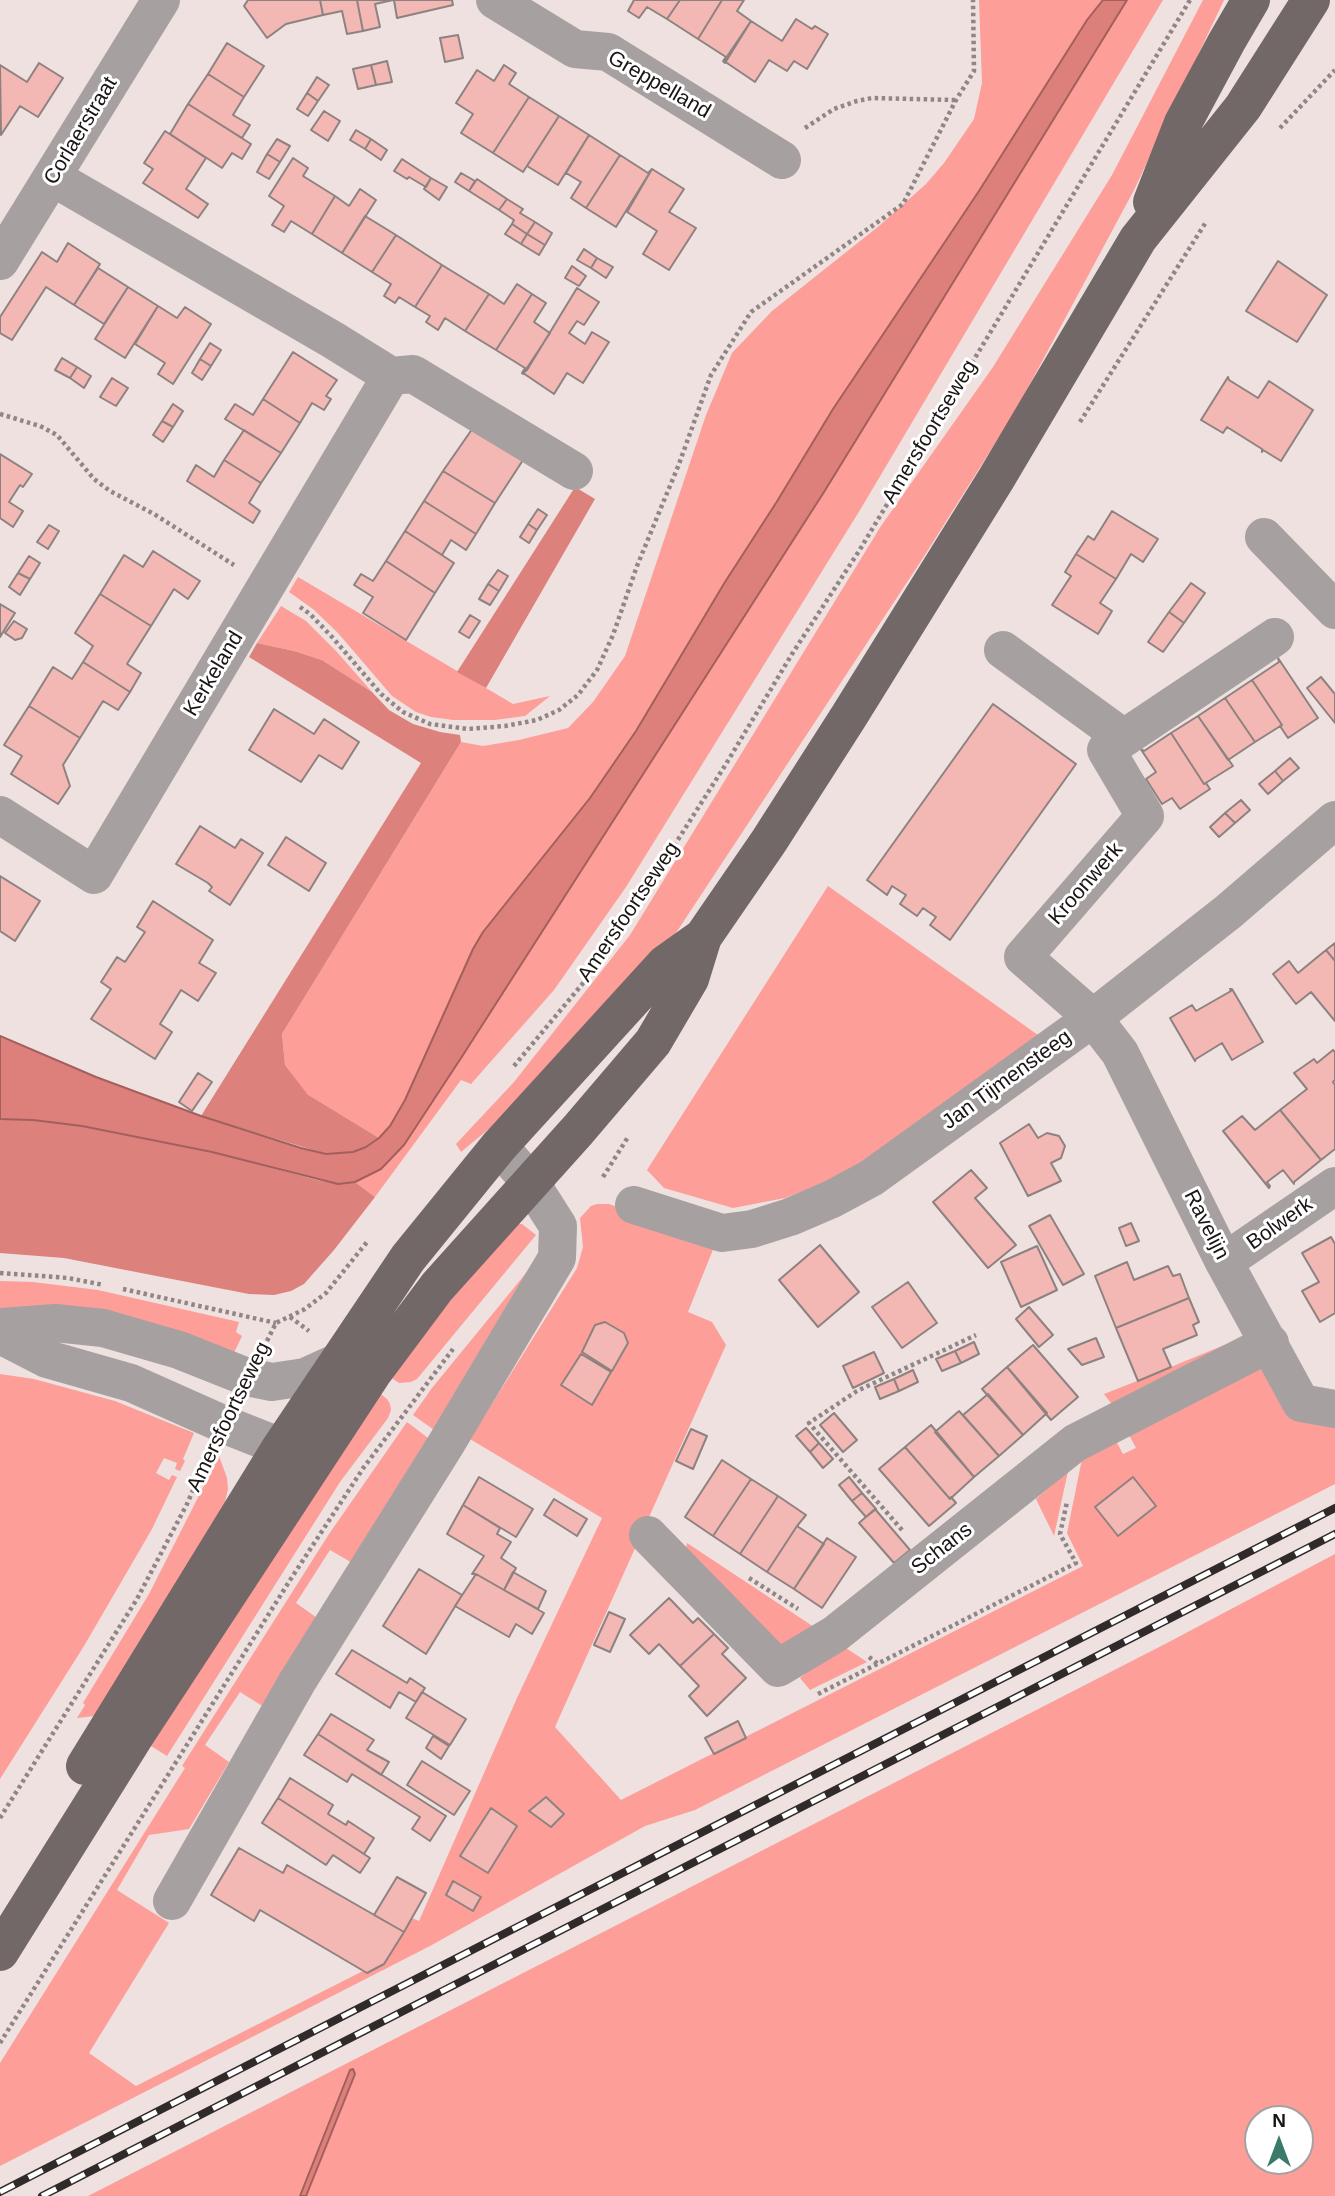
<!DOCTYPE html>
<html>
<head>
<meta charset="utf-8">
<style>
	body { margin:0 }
	#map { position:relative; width:1335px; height:2196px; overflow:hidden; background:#eee1e0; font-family:Helvetica,sans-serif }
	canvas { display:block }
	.north { position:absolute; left:1244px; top:2105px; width:70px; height:70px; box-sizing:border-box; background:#fff; border:2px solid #a3a1a1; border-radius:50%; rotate:0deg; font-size:19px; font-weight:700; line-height:28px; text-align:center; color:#191514 }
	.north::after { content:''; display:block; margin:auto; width:24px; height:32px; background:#3a7a68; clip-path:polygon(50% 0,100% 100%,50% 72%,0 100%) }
</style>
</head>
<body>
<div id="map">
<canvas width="1335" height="2196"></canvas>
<div class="north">N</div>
</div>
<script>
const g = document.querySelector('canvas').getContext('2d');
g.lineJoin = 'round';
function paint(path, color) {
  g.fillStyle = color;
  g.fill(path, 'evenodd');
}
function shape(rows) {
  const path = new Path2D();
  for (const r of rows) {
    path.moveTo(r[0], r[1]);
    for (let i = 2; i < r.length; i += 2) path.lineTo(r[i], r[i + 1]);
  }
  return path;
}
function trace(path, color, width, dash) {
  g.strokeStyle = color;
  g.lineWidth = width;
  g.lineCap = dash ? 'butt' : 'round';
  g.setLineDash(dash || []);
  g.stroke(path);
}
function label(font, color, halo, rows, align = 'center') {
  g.font = font + ' Helvetica,sans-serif';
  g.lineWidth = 6;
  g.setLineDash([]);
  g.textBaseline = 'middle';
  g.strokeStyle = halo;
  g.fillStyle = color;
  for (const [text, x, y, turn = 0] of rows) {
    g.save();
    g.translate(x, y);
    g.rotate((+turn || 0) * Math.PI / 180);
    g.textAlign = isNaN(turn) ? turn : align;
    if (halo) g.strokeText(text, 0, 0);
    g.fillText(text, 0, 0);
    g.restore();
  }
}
const green = shape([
	[979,0,1103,0,1087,20,979,191,833,409,776,503,725,582,636,731,590,798,483,932,473,949,405,1100,390,1126,379,1138,308,1096,285,1065,282,1034,461,742,483,746,519,740,568,728,593,702,625,656,706,415,732,353,772,311,879,226,926,184,944,163,974,119,982,83],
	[1127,0,1163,0,860,510,626,887,554,990,471,1084,461,1080,375,1197,355,1182,381,1169,404,1145,463,1055,824,492],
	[1203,0,1224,0,1134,190,1016,410,923,558,672,939,520,1103,461,1152,456,1144,514,1082,630,935,881,526,993,367,1112,175],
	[298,577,513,704,550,696,525,716,495,720,453,720,431,717,416,712,392,696,338,633,313,609,289,592],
	[281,606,306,621,337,652,372,692,322,660,294,651,257,643],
	[828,886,1038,1035,969,1093,836,1178,785,1198,733,1208,664,1188,647,1170],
	[597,1204,609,1204,716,1242,688,1312,712,1322,726,1345,555,1727,621,1800,1083,1566,1067,1533,1082,1459,1116,1441,1123,1454,1136,1448,1129,1435,1261,1363,1335,1427,1335,1484,695,1810,645,1826,430,1946,0,2166,0,2063,185,1768,182,1766,329,1534,407,1422,432,1441,354,1564,330,1550,296,1603,320,1620,264,1707,240,1692,205,1745,229,1762,189,1829,149,1835,117,1890,169,1923,89,2053,136,2086,363,1971,367,1973,384,1964,412,1918,419,1921,517,1698,602,1518,470,1439,577,1268,583,1247,580,1218,591,1206],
	[515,1224,522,1224,536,1235,417,1379,411,1382,399,1383,387,1375],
	[535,1262,437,1432,413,1415,432,1388],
	[0,1281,33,1282,98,1290,239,1322,236,1332,242,1336,232,1357,0,1308],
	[1229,1343,1113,1406,1104,1394,1137,1381],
	[0,1374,34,1379,115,1401,194,1433,183,1459,185,1461,180,1471,175,1469,177,1463,164,1458,156,1473,169,1480,172,1475,177,1477,152,1529,84,1646,0,1779],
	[376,1390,387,1399,390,1404,391,1410,388,1418,340,1482,167,1756,146,1743],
	[219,1456,227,1478,228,1489,224,1506,104,1715,77,1718,85,1705,83,1703,149,1594],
	[1068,1471,1054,1536,1036,1499],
	[687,1543,817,1629,771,1649,684,1560],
	[1335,1554,1335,2196,306,2196,355,2074,353,2069,350,2070,300,2196,88,2196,1167,1643],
	[1258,2119,1300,2119,1300,2161,1258,2161],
	[840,1644,867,1662,810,1690,800,1678]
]);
const forest = shape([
	[575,487,595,499,486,688,457,672],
	[257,643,294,651,322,660,372,692,389,710,413,724,440,732,460,735,461,742,282,1034,285,1065,308,1095,379,1138,366,1147,353,1152,326,1154,201,1116,421,763,249,657],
	[0,1119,33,1120,82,1126,212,1152,317,1180,338,1184,355,1182,375,1197,334,1250,304,1284,291,1291,274,1295,249,1294,64,1258,0,1253]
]);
const water = shape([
	[1103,0,1127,0,824,492,463,1055,404,1145,381,1169,355,1182,338,1184,212,1152,82,1126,33,1120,0,1119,0,1036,96,1077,201,1116,301,1148,326,1154,353,1152,366,1147,379,1138,390,1126,405,1100,473,949,483,932,590,798,636,731,725,582,776,503,833,409,979,191,1087,20,1103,0],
	[353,2069,355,2074,306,2196,300,2196,350,2070,353,2069]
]);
const building = shape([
	[248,0,320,0,323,15,286,24,267,38,244,6,248,0],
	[320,0,357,0,363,31,347,34,342,11,323,15,320,0],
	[357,0,393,0,375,4,380,27,363,31,357,0],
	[394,0,452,0,453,5,397,18,394,0],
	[634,0,680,0,667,19,647,7,639,18,628,11,634,0],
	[680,0,722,0,698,39,667,19,680,0],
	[722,0,744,0,737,11,751,21,725,63,723,61,726,57,698,39,722,0],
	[796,19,812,29,815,26,828,34,807,69,794,61,787,71,769,60,755,82,724,61,751,21,782,41,796,19],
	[458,35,463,58,445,62,440,38,458,35],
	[227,43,264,66,244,97,208,74,227,43],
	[387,61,392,82,376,85,371,65,387,61],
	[39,63,63,78,38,117,20,106,1,135,0,65,27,82,39,63],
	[371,65,376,85,358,89,353,69,371,65],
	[504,65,516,73,509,84,529,97,493,153,461,133,473,114,456,103,477,70,494,81,504,65],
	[208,74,244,97,233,115,250,125,242,138,188,104,208,74],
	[317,77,329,85,318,101,307,93,317,77],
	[307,93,318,101,308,116,297,109,307,93],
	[529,97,559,116,523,172,493,153,529,97],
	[188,104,251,144,242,159,232,153,222,168,170,134,188,104],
	[324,111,340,121,328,141,311,130,324,111],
	[559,116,589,135,558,185,527,166,559,116],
	[356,130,371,139,365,149,350,140,356,130],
	[165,131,206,158,186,189,208,204,198,218,143,183,153,169,144,163,165,131],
	[589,135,620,155,586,208,571,198,581,182,566,173,589,135],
	[277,139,290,146,280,162,267,154,277,139],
	[371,139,387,150,381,160,365,149,371,139],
	[267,154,280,162,269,179,257,172,267,154],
	[620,155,648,173,652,169,616,227,586,208,620,155],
	[293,158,308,168,303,176,335,196,312,234,291,221,284,232,272,225,284,206,269,196,293,158],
	[402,159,431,178,426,187,409,177,407,179,394,171,402,159],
	[652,169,684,189,669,212,696,228,669,270,643,254,657,231,627,212,652,169],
	[461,173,475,181,469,191,455,182,461,173],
	[431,178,447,187,439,200,424,189,431,178],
	[477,179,507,199,499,210,469,191,477,179],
	[360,189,376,200,342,253,312,234,335,196,349,206,360,189],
	[507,199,523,209,520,213,535,222,527,234,512,224,514,220,499,210,507,199],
	[365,216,396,235,372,272,342,253,365,216],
	[535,222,552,233,545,245,527,234,535,222],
	[512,224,527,234,521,244,505,234,512,224],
	[527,234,545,245,539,255,521,244,527,234],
	[396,235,442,265,415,307,399,297,395,303,384,296,391,284,372,272,396,235],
	[68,243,100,264,74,305,46,287,12,340,0,333,0,317,42,252,57,262,68,243],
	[584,249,597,258,591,268,577,260,584,249],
	[597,258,613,267,606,278,591,268,597,258],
	[1278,261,1327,295,1297,342,1246,311,1278,261],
	[442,265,489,294,465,331,445,318,438,330,426,322,430,316,415,307,442,265],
	[572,266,586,276,579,286,565,278,572,266],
	[98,268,128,287,104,324,74,305,98,268],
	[517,284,532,294,496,350,465,331,489,294,504,304,517,284],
	[128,287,158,306,125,358,95,339,128,287],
	[577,288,599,302,584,325,577,321,569,333,585,344,592,332,609,342,583,383,567,373,554,394,523,373,527,370,577,288],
	[532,294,546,303,534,322,550,333,523,374,522,373,525,368,496,350,532,294],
	[158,306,177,318,185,307,211,324,173,384,158,374,165,363,135,344,158,306],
	[210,343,221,350,211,366,200,359,210,343],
	[293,352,337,380,326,396,331,399,324,410,312,403,300,423,263,399,293,352],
	[62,358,77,367,70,378,55,370,62,358],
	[200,359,211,366,202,380,192,373,200,359],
	[77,367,91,376,84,388,70,378,77,367],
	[1228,377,1229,380,1258,398,1269,381,1313,410,1281,461,1263,450,1262,452,1262,449,1227,427,1223,433,1201,420,1228,377],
	[112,378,128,388,116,406,100,397,112,378],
	[263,399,300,423,281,453,225,419,235,404,253,415,263,399],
	[173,404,183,411,173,427,162,421,173,404],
	[162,421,173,427,163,442,153,435,162,421],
	[475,425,525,457,495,503,443,471,475,425],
	[244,430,281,453,261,483,224,460,244,430],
	[0,454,32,474,23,487,20,485,9,502,23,511,13,527,0,518,0,454],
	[224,460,261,483,249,503,260,511,253,523,187,481,196,465,214,477,224,460],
	[443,471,495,503,476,534,424,501,443,471],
	[424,501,476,534,466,550,451,540,442,555,405,531,424,501],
	[538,509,547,515,537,530,528,524,538,509],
	[1112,511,1158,539,1143,562,1131,554,1116,579,1076,554,1088,536,1094,540,1112,511],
	[528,524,537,530,529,543,520,537,528,524],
	[49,525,59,531,48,549,37,542,49,525],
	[405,531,454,563,435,593,386,561,405,531],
	[153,551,200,581,188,599,174,589,151,626,100,594,124,555,143,567,153,551],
	[1076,554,1116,579,1100,603,1112,611,1098,634,1052,605,1071,576,1065,572,1076,554],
	[29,556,40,563,30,579,18,573,29,556],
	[386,561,435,593,406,640,363,613,373,597,354,585,361,574,373,581,386,561],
	[498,570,508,576,499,591,488,584,498,570],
	[18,573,30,579,20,595,9,587,18,573],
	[1191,583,1205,593,1184,623,1169,612,1191,583],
	[488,584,499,591,490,605,479,599,488,584],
	[100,594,151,626,127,664,141,673,130,692,83,662,93,646,75,633,100,594],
	[0,604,15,613,0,637,0,604],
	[1169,612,1184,623,1163,652,1148,642,1169,612],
	[470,615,480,621,469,638,459,632,470,615],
	[14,621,27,629,22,638,15,640,5,633,14,621],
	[1278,658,1318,718,1288,738,1280,726,1282,725,1252,680,1279,662,1278,658],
	[83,662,130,692,118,710,103,701,80,738,29,706,53,667,72,679,83,662],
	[1321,677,1335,694,1335,723,1307,688,1321,677],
	[1252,680,1282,725,1255,742,1225,698,1252,680],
	[1225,698,1255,742,1228,760,1198,716,1225,698],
	[993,704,1076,764,950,940,930,925,936,917,923,908,917,916,900,904,906,895,892,886,887,895,867,880,993,704],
	[29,706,80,738,63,765,70,786,58,804,11,774,22,756,4,745,29,706],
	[274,709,314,734,324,719,359,742,342,769,319,755,301,782,249,750,274,709],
	[1198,716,1233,766,1204,784,1171,733,1198,716],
	[1171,733,1204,784,1206,783,1210,789,1180,809,1172,798,1162,804,1146,779,1156,772,1140,748,1144,751,1171,733],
	[1290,758,1299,768,1283,781,1275,771,1290,758],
	[1275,771,1283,781,1268,794,1259,784,1275,771],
	[1241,800,1250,810,1235,823,1225,813,1241,800],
	[1225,813,1235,823,1219,837,1210,827,1225,813],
	[200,826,235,848,241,839,263,853,230,905,209,891,212,887,208,883,176,864,200,826],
	[286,837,326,863,309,891,268,865,286,837],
	[0,876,40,901,15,941,0,931,0,876],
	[153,901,213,940,199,963,216,973,198,1001,181,990,160,1024,172,1032,155,1059,91,1019,111,989,101,982,117,957,125,962,145,932,137,927,153,901],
	[1335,943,1335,961,1326,950,1335,943],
	[1326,950,1335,961,1335,1021,1311,992,1296,1004,1273,974,1289,961,1298,973,1326,950],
	[1230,989,1232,989,1263,1042,1232,1060,1222,1043,1196,1059,1195,1061,1170,1018,1192,1005,1196,1011,1231,991,1230,989],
	[1333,1050,1335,1052,1335,1080,1333,1082,1335,1085,1335,1149,1321,1160,1280,1110,1307,1089,1294,1073,1314,1059,1317,1063,1333,1050],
	[198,1073,212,1082,192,1111,179,1102,198,1073],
	[1280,1110,1321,1160,1294,1182,1294,1184,1283,1170,1267,1182,1270,1186,1269,1188,1223,1131,1242,1116,1255,1130,1280,1110],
	[1029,1124,1038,1138,1047,1133,1059,1136,1065,1146,1061,1158,1051,1163,1061,1181,1028,1196,1000,1143,1029,1124],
	[971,1170,987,1188,975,1198,1016,1245,988,1268,933,1202,971,1170],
	[1050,1215,1084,1274,1063,1285,1029,1226,1050,1215],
	[1131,1223,1139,1241,1126,1246,1119,1228,1131,1223],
	[1331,1237,1335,1244,1335,1313,1320,1322,1302,1291,1319,1282,1302,1253,1331,1237],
	[820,1245,859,1292,818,1327,779,1280,820,1245],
	[1037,1246,1057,1290,1021,1307,1001,1262,1037,1246],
	[1127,1262,1134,1280,1168,1266,1173,1276,1180,1274,1189,1298,1116,1328,1095,1276,1127,1262],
	[908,1282,937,1323,902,1348,872,1307,908,1282],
	[1189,1298,1199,1322,1193,1325,1197,1335,1163,1349,1171,1367,1138,1381,1116,1328,1189,1298],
	[1029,1307,1053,1335,1039,1347,1016,1319,1029,1307],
	[605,1322,624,1333,628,1343,612,1371,582,1352,595,1325,605,1322],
	[1096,1338,1104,1357,1082,1365,1068,1349,1096,1338],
	[974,1342,979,1354,961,1363,955,1351,974,1342],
	[1033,1345,1078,1397,1051,1420,1007,1367,1033,1345],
	[955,1351,961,1363,942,1371,936,1359,955,1351],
	[874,1352,884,1373,853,1388,843,1366,874,1352],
	[581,1354,611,1372,592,1405,561,1385,581,1354],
	[1007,1367,1047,1413,1023,1435,982,1389,1007,1367],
	[913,1370,918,1382,899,1391,894,1379,913,1370],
	[894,1379,899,1391,880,1399,875,1387,894,1379],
	[988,1394,1023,1435,999,1456,963,1415,988,1394],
	[959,1411,999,1456,974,1477,935,1432,959,1411],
	[834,1413,857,1440,843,1452,820,1425,834,1413],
	[931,1425,974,1477,950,1499,905,1447,931,1425],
	[806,1428,819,1443,810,1452,796,1436,806,1428],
	[691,1429,707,1436,693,1469,676,1461,691,1429],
	[819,1443,833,1459,823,1468,810,1452,819,1443],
	[905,1447,950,1499,951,1497,956,1503,929,1526,879,1469,905,1447],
	[722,1460,751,1479,713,1536,685,1517,722,1460],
	[479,1477,533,1509,516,1537,463,1505,479,1477],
	[849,1477,862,1493,852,1501,839,1485,849,1477],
	[1133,1477,1156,1506,1118,1536,1095,1507,1133,1477],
	[751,1479,778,1496,740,1554,713,1536,751,1479],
	[862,1493,876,1509,866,1517,852,1501,862,1493],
	[778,1496,806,1515,797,1526,767,1572,740,1554,778,1496],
	[554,1499,587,1519,577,1536,544,1515,554,1499],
	[463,1505,500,1528,497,1534,511,1542,501,1558,516,1568,504,1590,476,1574,472,1574,484,1556,447,1534,463,1505],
	[875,1509,910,1550,894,1563,859,1523,875,1509],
	[797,1526,824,1544,794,1589,767,1572,797,1526],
	[827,1538,856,1557,822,1608,794,1589,827,1538],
	[419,1569,462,1595,426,1654,383,1626,419,1569],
	[513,1572,546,1591,538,1609,504,1590,513,1572],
	[476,1574,544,1613,532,1634,516,1624,509,1637,455,1606,476,1574],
	[669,1598,693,1623,698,1618,714,1634,680,1666,659,1644,649,1654,630,1635,669,1598],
	[609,1612,625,1619,610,1652,594,1645,609,1612],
	[714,1634,728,1648,722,1654,746,1678,707,1716,689,1696,699,1686,680,1666,714,1634],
	[352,1650,407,1683,410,1678,425,1688,416,1702,399,1692,390,1708,336,1674,352,1650],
	[422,1692,466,1719,450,1745,406,1718,422,1692],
	[331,1714,374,1740,367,1750,389,1762,381,1775,318,1734,331,1714],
	[738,1721,746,1738,714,1754,705,1738,738,1721],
	[318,1734,446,1816,430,1841,412,1829,420,1817,352,1774,347,1782,304,1755,318,1734],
	[433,1736,449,1746,441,1759,426,1748,433,1736],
	[422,1761,470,1791,454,1815,407,1785,422,1761],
	[290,1778,333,1805,328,1814,346,1825,348,1821,374,1838,364,1854,278,1798,290,1778],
	[546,1797,564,1814,551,1827,529,1811,546,1797],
	[278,1798,370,1858,360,1873,333,1855,326,1865,262,1823,278,1798],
	[491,1808,517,1826,488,1873,460,1856,491,1808],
	[239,1848,283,1873,287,1865,404,1932,384,1964,367,1973,260,1910,254,1921,211,1895,239,1848],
	[397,1877,426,1893,404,1932,374,1915,397,1877],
	[453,1881,481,1897,473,1911,446,1895,453,1881]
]);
const path = shape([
	[805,128,834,109,857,101,872,98,956,100],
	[1280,128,1335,70],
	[0,414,40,426,57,435,94,479,110,491,154,514,234,565],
	[1080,422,1206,222],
	[300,607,310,614,333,638,381,694,403,712,430,724,468,729,505,726,537,720,559,710,578,695,597,670,613,635,637,566,679,464,711,375,751,312,903,204,956,100,974,71,973,0],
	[514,1066,599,964,726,764,792,654,859,551,1190,0],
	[603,1177,628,1137],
	[0,1273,68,1278,104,1285],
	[123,1289,276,1323],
	[290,1317,309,1331],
	[267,1341,276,1323,305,1309,326,1293,367,1242],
	[902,1530,809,1423,857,1391,976,1335],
	[749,1578,798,1609],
	[869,1657,878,1664],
	[818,1694,1076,1563,1060,1534,1067,1502],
	[0,1818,137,1599,187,1504,207,1458],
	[0,2043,292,1577,364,1467,453,1349]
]);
const street = shape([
	[495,0,575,49,608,52,782,160],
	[52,177,333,340,391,376,413,374,574,471],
	[0,261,161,0],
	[1264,537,1335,610],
	[1275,637,1106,750,1145,816,1023,957,1093,1018,1120,1053,1224,1262,1301,1403,1335,1409],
	[1003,650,1124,738],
	[0,815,94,875,391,376],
	[634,1205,722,1233,752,1229,790,1217,832,1199,871,1178,1093,1018,1228,912,1335,820],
	[1224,1262,1335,1186],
	[0,1327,55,1323,103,1328,179,1350,247,1377,272,1382,305,1377,338,1362],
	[0,1335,47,1359,131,1383,223,1424,281,1447,314,1440],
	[648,1535,778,1668,835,1634,1075,1443,1270,1343],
	[172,1901,297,1682,446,1444,557,1258,558,1226,530,1182,499,1146]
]);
const primary = shape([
	[1152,202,1183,123,1227,41,1251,0],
	[85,1766,281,1447,408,1258,499,1146,665,964,703,937],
	[0,1952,135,1736,372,1374,437,1287,578,1130,653,1042,690,979,703,937,769,841,849,716,996,479,1138,239,1243,107,1311,0]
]);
const rail = shape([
	[0,2192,1335,1508],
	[42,2196,1335,1534]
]);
const streetNames = [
	["Greppelland",659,85,30],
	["Corlaerstraat",81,131,-59],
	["Amersfoortseweg",930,432,-59],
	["Kerkeland",214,674,-59],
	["Kroonwerk",1086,884,-49],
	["Amersfoortseweg",629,912,-56],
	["Jan Tijmensteeg",1007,1080,-36],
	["Bolwerk",1280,1224,-35],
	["Ravelijn",1206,1225,63],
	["Amersfoortseweg",229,1417,-64],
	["Schans",942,1549,-38]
];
paint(green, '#fd9e99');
paint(forest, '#dd817c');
paint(water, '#dd807c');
trace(water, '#a2605d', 2);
paint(building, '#f3b8b4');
trace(building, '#8e8281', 2);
trace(path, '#8f8685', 4.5, [3.5, 3.5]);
trace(street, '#a6a1a0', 38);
trace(primary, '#726868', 38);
trace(rail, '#302b2a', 8);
trace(rail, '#fff', 5, [16]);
label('21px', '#191514', '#fff', streetNames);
</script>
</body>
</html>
